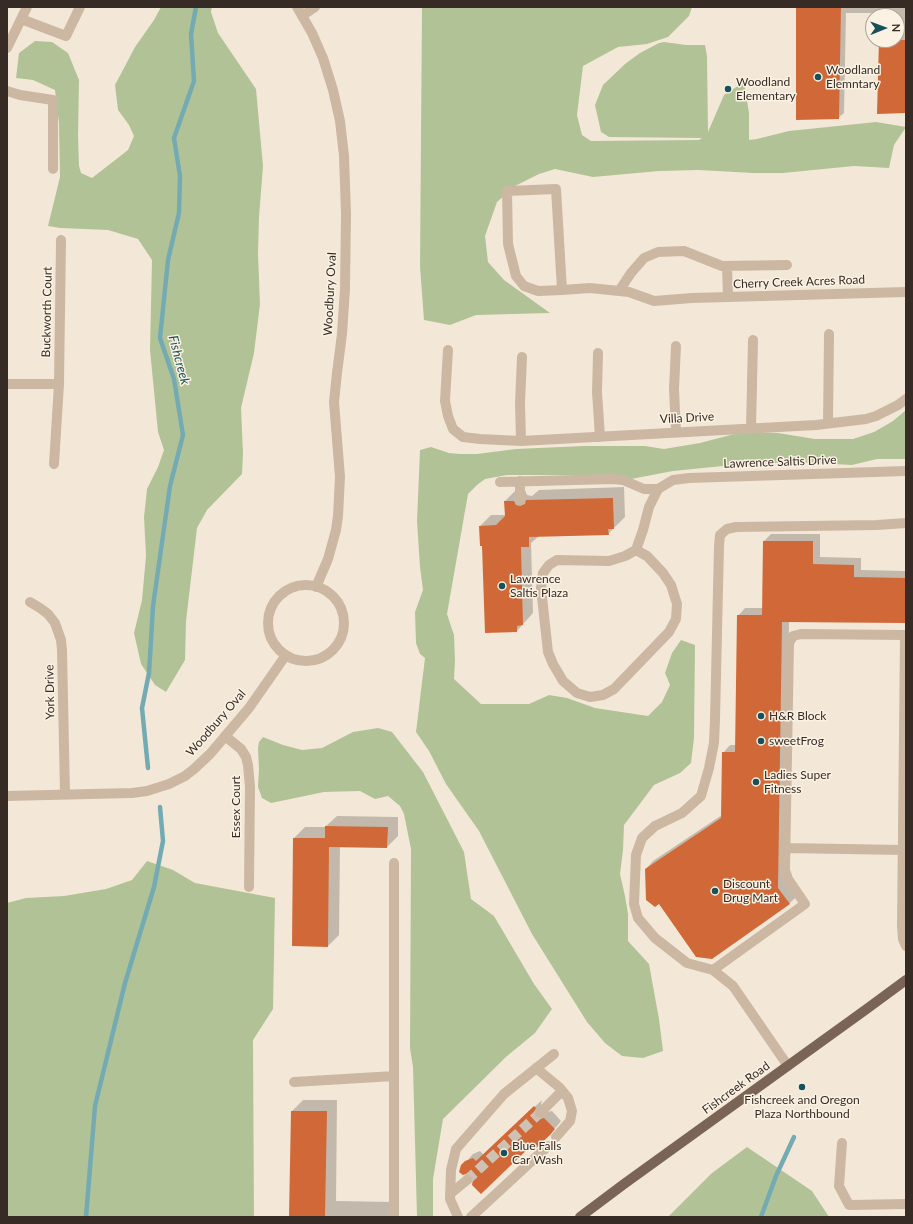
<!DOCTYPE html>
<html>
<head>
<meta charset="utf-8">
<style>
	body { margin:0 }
	#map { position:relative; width:913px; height:1224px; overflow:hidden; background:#f3e8d7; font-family:Lato,sans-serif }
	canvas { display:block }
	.frame { position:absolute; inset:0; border:8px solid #362c25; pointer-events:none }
	.north { position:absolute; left:865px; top:8px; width:40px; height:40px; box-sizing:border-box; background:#fbf2e4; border:1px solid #aca398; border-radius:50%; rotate:89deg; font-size:11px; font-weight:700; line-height:16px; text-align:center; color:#362c25 }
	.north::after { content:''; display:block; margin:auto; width:14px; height:18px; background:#17525b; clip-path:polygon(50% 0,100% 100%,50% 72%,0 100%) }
</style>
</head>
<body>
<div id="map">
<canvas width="913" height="1224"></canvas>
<div class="frame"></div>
<div class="north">N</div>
</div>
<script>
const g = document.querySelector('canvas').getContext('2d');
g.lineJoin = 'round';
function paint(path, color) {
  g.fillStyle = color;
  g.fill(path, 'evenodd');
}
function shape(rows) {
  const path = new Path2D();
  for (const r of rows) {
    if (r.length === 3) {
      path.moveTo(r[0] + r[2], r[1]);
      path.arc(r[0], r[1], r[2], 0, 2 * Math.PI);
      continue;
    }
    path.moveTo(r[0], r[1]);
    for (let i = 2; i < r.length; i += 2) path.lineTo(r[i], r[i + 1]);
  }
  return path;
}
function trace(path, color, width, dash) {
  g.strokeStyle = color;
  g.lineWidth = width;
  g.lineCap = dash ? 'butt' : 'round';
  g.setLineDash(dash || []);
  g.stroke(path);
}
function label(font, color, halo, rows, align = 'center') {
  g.font = font + ' Lato,sans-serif';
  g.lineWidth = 3;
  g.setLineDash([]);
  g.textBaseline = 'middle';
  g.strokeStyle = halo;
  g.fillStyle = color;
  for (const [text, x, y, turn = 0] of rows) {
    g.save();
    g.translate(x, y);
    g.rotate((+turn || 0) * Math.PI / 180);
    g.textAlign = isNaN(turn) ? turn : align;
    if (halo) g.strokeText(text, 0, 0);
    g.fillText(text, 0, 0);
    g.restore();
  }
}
const green = shape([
	[161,7,212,7,211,12,218,33,256,89,263,166,259,217,258,254,260,304,254,353,241,408,243,453,242,474,207,510,197,528,186,621,185,660,166,692,155,685,141,664,134,633,142,600,146,556,144,517,147,489,158,467,164,450,158,432,150,350,152,260,138,239,108,230,60,228,48,226,60,177,59,123,55,90,33,80,16,78,19,53,35,41,52,42,68,53,79,80,78,136,79,166,81,173,92,178,128,150,134,136,129,125,118,110,115,85,135,47,154,20],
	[422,7,692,7,689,16,668,37,647,44,618,47,583,66,577,115,582,135,591,141,699,140,702,138,609,137,601,132,595,105,603,85,625,64,640,53,659,43,664,42,686,45,705,45,707,56,708,132,724,95,744,82,749,113,749,140,757,139,789,131,876,122,906,127,894,145,889,168,854,166,783,173,753,173,698,170,659,171,593,177,555,169,539,174,515,186,497,202,485,236,488,262,504,280,550,313,476,315,450,325,424,320,420,267],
	[906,410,906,459,877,459,852,465,795,462,733,465,673,471,631,479,581,475,507,475,485,479,477,485,468,494,447,614,454,635,455,661,454,679,481,704,529,704,549,695,567,698,595,708,648,716,662,702,670,685,665,673,672,653,681,640,695,645,694,738,691,763,680,773,654,785,624,825,623,850,620,874,625,896,628,914,628,941,649,964,659,1019,663,1051,643,1058,622,1056,605,1043,587,1022,532,934,479,831,446,784,429,751,416,732,425,658,420,654,416,643,415,612,423,590,420,567,417,521,420,450,431,447,449,453,460,454,477,454,516,449,584,446,645,446,664,449,700,443,742,432,778,433,815,439,853,439,874,432,893,421],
	[378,728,392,732,423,772,464,852,471,899,494,916,534,984,552,1009,535,1033,507,1056,443,1119,433,1179,433,1217,417,1217,413,1067,410,1048,411,849,404,814,400,806,388,796,375,799,360,791,324,792,271,803,262,798,258,787,259,769,258,748,259,742,263,737,283,745,302,750,322,748,353,732],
	[147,861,173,870,195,883,275,898,273,1009,253,1040,254,1217,7,1217,7,903,26,898,64,896,106,889,132,880],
	[747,1147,812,1191,829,1217,668,1217,712,1173]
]);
const shadow = shape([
	[797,7,906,7,906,112,880,40,897,40,897,16,880,16,880,13,846,13,844,113,838,118],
	[624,487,625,517,608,534,539,536,531,543,533,613,517,631,483,545,480,526,491,515,506,515,505,501,516,490,525,490,527,495,532,496,539,490],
	[771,534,820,534,820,557,861,558,861,570,906,571,906,622,789,621,785,880,797,896,789,904,646,869,653,861,722,815,723,753,730,745,736,745,738,616,745,608,763,608,764,541],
	[337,816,398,817,398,836,387,847,340,846,339,935,328,946,294,838,305,827,325,827],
	[303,1100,337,1100,336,1201,393,1202,393,1217,290,1217,292,1111],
	[542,1100,541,1104,542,1110,547,1112,552,1111,561,1121,557,1126,549,1134,474,1179,466,1162,473,1154,480,1151,484,1155]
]);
const stream = shape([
	[148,768,142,708,149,673,153,606,170,486,183,435,174,379,160,338,168,260,179,213,180,176,174,138,194,81,191,34,196,7],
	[86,1217,95,1106,125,983,154,887,163,841,160,807],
	[761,1217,776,1176,794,1137]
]);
const building = shape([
	[796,7,841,7,839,119,796,120],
	[879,40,906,40,906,113,877,114],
	[613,498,614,529,608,529,609,535,529,537,529,547,521,547,523,625,517,626,517,632,485,633,482,546,480,546,479,526,496,525,505,516,504,501,514,501,516,505,520,506,525,504,526,500],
	[763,541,813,541,813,564,854,565,854,577,906,578,906,623,782,622,778,888,790,904,712,959,696,957,659,904,655,907,646,900,645,869,721,818,722,752,735,752,737,615,762,615],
	[325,826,388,827,387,848,329,847,328,947,292,946,293,838,325,838],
	[534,1106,536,1108,534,1112,535,1117,539,1119,544,1118,555,1129,550,1135,535,1149,532,1145,481,1194,472,1185,473,1179,472,1176,466,1174,463,1175,459,1172,461,1165,465,1161,473,1158,476,1161],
	[291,1111,327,1111,325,1217,289,1217]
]);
const minorTunnel = shape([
	[467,1180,540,1113]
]);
const minor = shape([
	[297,7,312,33,323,58,333,90,340,121,344,156,346,213,345,289,342,334,337,373,334,402,340,477,338,516,336,530,328,559,316,587],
	[302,16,315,7],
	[21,19,66,36,80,7],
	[7,48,27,7],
	[7,91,20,95,53,100,53,169],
	[727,266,728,297],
	[562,290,556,189,507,191,508,244,516,276,524,286,538,291,562,290,590,288,629,292,654,301,692,298,906,292],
	[619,291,631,273,644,258,658,252,684,251,722,266,787,265],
	[676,346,674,389,676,432],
	[448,350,445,401,448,416,453,429,463,437,480,439,521,441,816,425,866,419,876,416,898,405,906,399],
	[598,353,597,392,600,437],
	[7,384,59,384],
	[828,423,829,334],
	[751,428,753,340],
	[521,441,520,403,522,357],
	[54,464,59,384,61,240],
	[520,481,520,500],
	[500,482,613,479,623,480,644,489,658,489,673,480,689,478,906,471],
	[636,550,647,556,663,573,671,585,677,604,676,619,669,632,614,689,603,695,590,697,577,693,563,681,553,664,548,652,541,588,543,573,549,565,557,560,609,561,625,556,636,550,643,530,649,507,658,489],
	[306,623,38],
	[30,602,40,608,48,614,55,623,61,640,62,650,65,794],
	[906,635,905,635,902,926,903,939,906,946],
	[225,736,241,749,246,757,248,765,250,787,249,887],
	[7,796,132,793,147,791,169,784,185,776,194,769,210,754,249,708,286,655],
	[786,848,903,850],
	[394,863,394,1217],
	[713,970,805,904,788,879,785,870,789,643,793,636,801,634,905,635],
	[788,1066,733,986,713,970,687,963,655,938,638,918,634,904,636,855,642,838,655,826,682,813,701,796,709,768,714,743,715,720,719,546,720,535,727,529,736,527,877,525,906,523],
	[536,1068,559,1087,568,1098,572,1111,570,1121,556,1137],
	[294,1082,394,1076],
	[540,1113,562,1091],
	[842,1143,839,1186,849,1205,906,1204],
	[450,1194,467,1180],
	[458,1217,450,1199,451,1170,456,1149,504,1094,554,1054],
	[471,1217,548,1146]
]);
const major = shape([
	[580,1217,624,1184,868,1008,906,980]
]);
const markers = [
	[818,77,4,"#17525b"],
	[728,89,4,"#17525b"],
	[502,586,4,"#17525b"],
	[761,716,4,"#17525b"],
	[761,741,4,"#17525b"],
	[756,782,4,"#17525b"],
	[715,891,4,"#17525b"],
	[802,1087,4,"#17525b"],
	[504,1153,4,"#17525b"]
];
const poiNames = [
	["Woodland",826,70],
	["Elemntary",826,84],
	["Woodland",736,82],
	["Elementary",736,96],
	["Lawrence",510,579],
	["Saltis Plaza",510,593],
	["H&R Block",769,716],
	["sweetFrog",769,741],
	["Ladies Super",764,775],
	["Fitness",764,789],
	["Discount",723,884],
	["Drug Mart",723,898],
	["Fishcreek and Oregon",802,1100,"center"],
	["Plaza Northbound",802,1114,"center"],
	["Blue Falls",512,1146],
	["Car Wash",512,1160]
];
const streetNames = [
	["Cherry Creek Acres Road",799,282,-2],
	["Woodbury Oval",330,294,-87],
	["Buckworth Court",47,312,-89],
	["Villa Drive",687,418,-3],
	["Lawrence Saltis Drive",780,462,-2],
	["York Drive",50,692,-91],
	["Woodbury Oval",216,723,-49],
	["Essex Court",236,807,-90],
	["Fishcreek Road",736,1088,-36]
];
const waterNames = [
	["Fishcreek",179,360,75]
];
paint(green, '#b1c396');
paint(shadow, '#0003');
trace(stream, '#74abb3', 4.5);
paint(building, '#d16837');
trace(minorTunnel, '#cdc2b3', 10, [10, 5]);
trace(minor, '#ccb8a2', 10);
trace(major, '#7a6455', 10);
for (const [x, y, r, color] of markers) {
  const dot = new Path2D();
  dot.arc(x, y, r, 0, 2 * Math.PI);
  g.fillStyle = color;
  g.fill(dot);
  trace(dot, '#fbf2e4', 1.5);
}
label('12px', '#362c25', '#fbf2e4', poiNames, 'left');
label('12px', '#362c25', '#fbf2e4', streetNames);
label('italic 13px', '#17525b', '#fbf2e4', waterNames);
</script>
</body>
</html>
